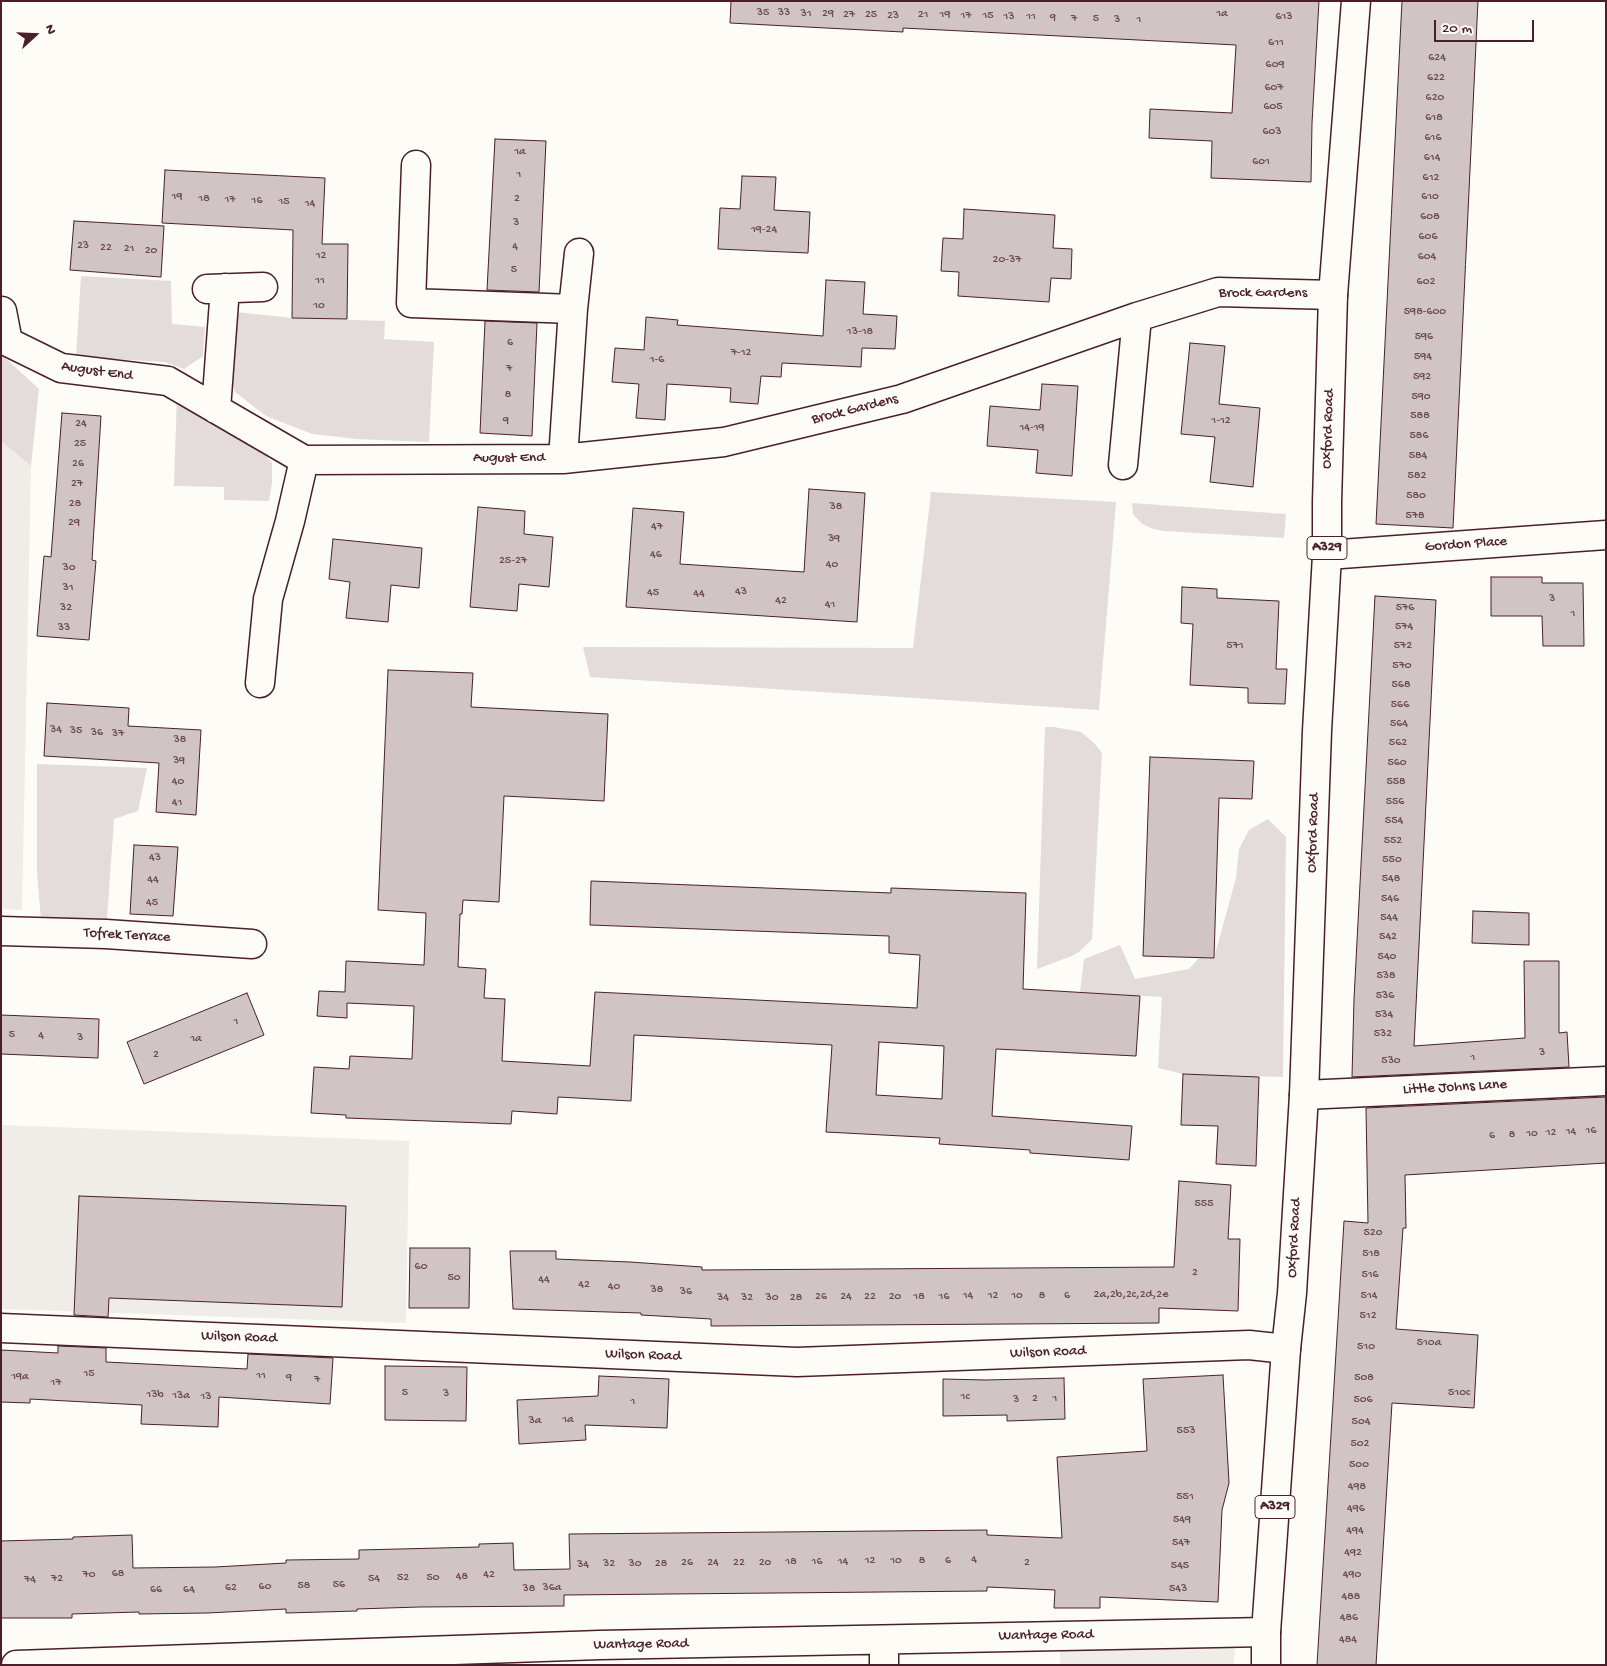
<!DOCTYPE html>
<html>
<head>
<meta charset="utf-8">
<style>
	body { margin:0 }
	#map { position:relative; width:1607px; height:1666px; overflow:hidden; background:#fdfcf7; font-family:"Gochi Hand",sans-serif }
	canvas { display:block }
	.frame { position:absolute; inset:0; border:2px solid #4a1f2b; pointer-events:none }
	.north { position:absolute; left:10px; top:10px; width:50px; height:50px; -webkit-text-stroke:4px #fdfcf7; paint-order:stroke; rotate:70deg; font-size:14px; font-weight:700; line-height:20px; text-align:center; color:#4a1f2b }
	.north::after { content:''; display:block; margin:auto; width:18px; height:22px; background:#4a1f2b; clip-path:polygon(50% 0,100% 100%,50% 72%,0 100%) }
	.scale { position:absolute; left:1434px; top:20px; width:100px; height:22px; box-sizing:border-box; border:2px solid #4a1f2b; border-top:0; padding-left:6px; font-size:15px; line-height:18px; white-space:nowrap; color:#4a1f2b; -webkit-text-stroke:4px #fdfcf7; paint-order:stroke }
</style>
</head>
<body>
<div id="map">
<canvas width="1607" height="1666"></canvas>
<div class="frame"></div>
<div class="north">N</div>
<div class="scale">20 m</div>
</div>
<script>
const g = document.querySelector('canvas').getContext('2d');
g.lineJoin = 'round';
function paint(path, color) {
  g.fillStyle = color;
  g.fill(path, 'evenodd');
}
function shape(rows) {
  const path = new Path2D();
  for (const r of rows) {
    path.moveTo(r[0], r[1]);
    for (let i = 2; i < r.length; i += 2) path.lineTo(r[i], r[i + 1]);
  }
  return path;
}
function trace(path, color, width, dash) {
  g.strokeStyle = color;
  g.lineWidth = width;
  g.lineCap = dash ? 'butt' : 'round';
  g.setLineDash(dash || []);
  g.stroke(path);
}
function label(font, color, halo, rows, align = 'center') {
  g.font = font + ' "Gochi Hand",sans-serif';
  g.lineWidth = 5;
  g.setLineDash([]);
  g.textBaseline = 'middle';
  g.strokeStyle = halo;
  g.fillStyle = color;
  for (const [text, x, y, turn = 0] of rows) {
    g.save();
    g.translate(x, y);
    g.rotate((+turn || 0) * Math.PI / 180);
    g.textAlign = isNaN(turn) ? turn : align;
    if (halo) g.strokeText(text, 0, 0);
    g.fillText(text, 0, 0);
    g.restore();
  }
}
const built = shape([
	[1,441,31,466,22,910,1,909],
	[1,1125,409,1141,406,1323,1,1309],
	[1060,1643,1235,1643,1234,1665,1060,1665]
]);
const green = shape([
	[81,276,171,281,172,324,205,327,203,356,184,369,165,362,76,357],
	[236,312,292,318,385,321,384,339,434,342,429,442,356,439,312,434,266,416,235,392,229,375],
	[1,354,39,389,31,466,1,441],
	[177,394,258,446,272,463,272,483,269,501,224,500,224,487,174,486],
	[931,492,1116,502,1099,710,590,677,583,647,913,648],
	[1132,503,1286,514,1284,538,1164,531,1153,529,1142,524,1133,514],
	[1045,727,1054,727,1081,732,1094,743,1102,753,1092,939,1079,952,1072,956,1037,969],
	[37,764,147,768,138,811,114,819,106,934,42,932,37,872],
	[1268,819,1286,837,1283,1077,1183,1074,1158,1068,1162,997,1080,992,1084,959,1120,945,1135,979,1189,969,1199,958,1214,958,1236,878,1239,849,1249,830]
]);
const building = shape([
	[731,1,1319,1,1312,123,1311,182,1211,178,1212,141,1149,138,1150,109,1232,113,1236,45,903,28,903,32,730,23,731,1],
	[1402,1,1478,1,1453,528,1376,524,1402,1],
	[495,139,546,141,539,292,487,290,495,139],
	[165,170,325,178,322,244,348,244,347,319,292,318,293,230,162,223,165,170],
	[742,176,776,177,774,210,810,212,808,253,718,249,720,208,740,209,742,176],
	[964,209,1055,215,1053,248,1072,249,1071,279,1051,278,1049,302,958,296,959,272,941,271,943,238,963,239,964,209],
	[74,221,164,226,161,277,70,270,74,221],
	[826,280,865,282,863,314,897,316,895,349,862,348,861,367,782,363,781,377,761,376,758,404,730,402,731,388,667,384,665,420,636,418,639,384,612,382,615,348,644,350,646,317,678,320,677,325,823,336,826,280],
	[485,321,537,323,532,436,480,433,485,321],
	[1190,343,1225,346,1219,404,1260,408,1253,487,1210,482,1215,437,1181,434,1190,343],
	[1042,384,1078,386,1072,476,1036,473,1038,450,987,446,990,406,1040,410,1042,384],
	[62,413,101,416,92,560,96,561,89,640,37,636,44,556,51,557,62,413],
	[809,489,865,493,857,622,626,607,633,508,684,512,680,564,804,572,809,489],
	[478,507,525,511,524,534,553,537,549,587,519,584,517,611,470,607,478,507],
	[333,539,422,548,419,588,391,585,388,622,346,618,350,582,329,579,333,539],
	[1491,577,1542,577,1542,583,1583,583,1584,646,1543,646,1542,616,1491,616,1491,577],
	[1182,587,1217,589,1217,598,1279,601,1276,669,1287,669,1285,704,1248,703,1248,688,1190,685,1193,624,1181,623,1182,587],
	[1375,596,1436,600,1414,1046,1525,1038,1524,961,1559,961,1559,1033,1567,1032,1569,1067,1352,1077,1354,999,1375,596],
	[388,670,473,673,471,707,608,714,604,801,504,796,499,902,463,900,462,914,460,914,458,967,486,969,484,998,505,999,502,1061,590,1066,595,992,917,1008,920,955,889,953,889,936,590,925,591,881,891,893,891,888,1026,893,1023,989,1140,996,1136,1056,996,1049,992,1116,1132,1126,1129,1160,1030,1153,1030,1150,939,1144,940,1138,826,1132,832,1045,634,1035,631,1101,558,1097,557,1114,512,1111,511,1124,346,1118,346,1115,311,1113,314,1067,349,1069,350,1056,412,1059,414,1006,347,1003,347,1018,317,1016,319,991,345,992,346,961,424,965,426,913,378,910,388,670],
	[879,1042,944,1046,942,1099,876,1095,879,1042],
	[47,703,129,708,128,726,201,730,196,815,156,812,159,763,44,756,47,703],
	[1150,757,1254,761,1252,799,1219,798,1214,958,1143,956,1150,757],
	[134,845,178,847,173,916,130,914,134,845],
	[1473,911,1529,913,1529,945,1472,943,1473,911],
	[247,993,264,1035,144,1084,127,1042,247,993],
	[1,1015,99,1019,98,1058,1,1054,1,1015],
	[1183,1074,1259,1077,1256,1166,1216,1164,1218,1126,1181,1125,1183,1074],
	[1606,1097,1606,1163,1405,1175,1406,1228,1403,1228,1396,1329,1478,1335,1474,1408,1392,1403,1376,1665,1317,1665,1344,1221,1368,1223,1366,1108,1606,1097],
	[1179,1181,1231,1185,1228,1239,1240,1239,1238,1311,1159,1308,1159,1323,711,1326,711,1319,641,1315,641,1313,513,1309,510,1251,556,1251,556,1259,630,1262,702,1267,702,1270,1174,1267,1179,1181],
	[79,1196,346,1206,342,1307,109,1298,108,1317,74,1315,79,1196],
	[410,1248,470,1248,469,1308,409,1308,410,1248],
	[58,1346,106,1348,106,1362,247,1369,248,1354,333,1358,330,1404,219,1397,218,1427,141,1424,142,1405,30,1399,30,1403,1,1402,1,1350,58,1353,58,1346],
	[385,1366,467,1367,466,1421,385,1420,385,1366],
	[1223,1375,1229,1483,1222,1510,1218,1602,1100,1597,1100,1608,1054,1608,1055,1590,987,1587,987,1591,564,1595,564,1606,419,1607,357,1609,357,1611,286,1613,286,1609,207,1613,139,1614,139,1612,72,1614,72,1618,1,1618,1,1541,73,1539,73,1537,132,1535,133,1568,215,1567,286,1563,286,1560,359,1559,359,1550,479,1547,479,1544,513,1543,514,1570,570,1569,569,1534,987,1530,987,1535,1062,1538,1057,1457,1147,1451,1143,1379,1223,1375],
	[599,1376,669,1379,667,1428,585,1425,586,1440,519,1444,517,1400,598,1396,599,1376],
	[1064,1378,1065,1419,1007,1421,1007,1415,943,1416,943,1379,986,1380,1064,1378]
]);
const street = shape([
	[416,165,411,303,573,309],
	[207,289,263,287],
	[2,311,8,342,61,368,168,381,304,460,563,459,724,442,902,399,1137,317,1218,292,1333,295],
	[216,409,225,288],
	[563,459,573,309,579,253],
	[1123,465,1137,317],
	[1327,555,1606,535],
	[260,683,268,599,290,521,304,460],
	[1,931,106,934,252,944],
	[1304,1095,1606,1081],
	[1,1328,797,1362,1249,1345,1286,1349],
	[884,1640,884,1665],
	[16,1665,600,1645,1266,1632]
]);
const primary = shape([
	[1266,1665,1266,1632,1286,1349,1292,1293,1304,1095,1317,731,1327,555,1327,502,1333,295,1356,1]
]);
const numberNames = [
	["35",763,13],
	["33",784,13],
	["31",806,14],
	["29",828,14],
	["1a",1222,14],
	["27",849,15],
	["25",871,15],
	["21",923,15],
	["19",945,15],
	["23",893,16],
	["17",966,16],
	["15",988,16],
	["13",1009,17],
	["11",1031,17],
	["613",1284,17],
	["9",1053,18],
	["7",1074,19],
	["5",1096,19],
	["3",1117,20],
	["1",1139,20],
	["611",1276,43],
	["624",1437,58],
	["609",1275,65],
	["622",1436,78],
	["607",1274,88],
	["620",1435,98],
	["605",1273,107],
	["618",1434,118],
	["603",1272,132],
	["616",1433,138],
	["1a",520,152],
	["614",1432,158],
	["601",1261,162],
	["1",519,175],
	["612",1431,178],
	["19",177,197],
	["610",1430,197],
	["18",204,199],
	["2",517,199],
	["17",230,200],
	["16",257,201],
	["15",284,202],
	["14",310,204],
	["608",1430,217],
	["3",516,223],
	["19-24",764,230],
	["606",1428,237],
	["23",83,246],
	["4",515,247],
	["22",106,248],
	["21",129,249],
	["20",151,251],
	["12",321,256],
	["604",1427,257],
	["20-37",1007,260],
	["5",514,270],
	["11",320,281],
	["602",1426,282],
	["10",319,306],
	["598-600",1425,312],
	["13-18",860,332],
	["596",1424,337],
	["6",510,343],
	["7-12",741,353],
	["594",1423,357],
	["1-6",657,360],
	["7",509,369],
	["592",1422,377],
	["8",508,395],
	["590",1421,397],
	["588",1420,416],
	["9",506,421],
	["1-12",1221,421],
	["24",81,424],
	["14-19",1032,428],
	["586",1419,436],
	["25",80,444],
	["584",1418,456],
	["26",78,464],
	["582",1417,476],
	["27",77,484],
	["580",1416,496],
	["28",75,504],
	["38",836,507],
	["578",1415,516],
	["29",74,523],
	["47",657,527],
	["39",834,539],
	["46",656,555],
	["25-27",513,561],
	["40",832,565],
	["30",69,568],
	["31",68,588],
	["43",741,592],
	["45",653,593],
	["44",699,594],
	["3",1552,599],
	["42",781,601],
	["41",830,605],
	["32",66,608],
	["576",1405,608],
	["1",1573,614],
	["574",1404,627],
	["33",64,628],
	["571",1235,646],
	["572",1403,646],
	["570",1402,666],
	["568",1401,685],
	["566",1400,705],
	["564",1399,724],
	["34",56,730],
	["35",76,731],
	["36",97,733],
	["37",118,734],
	["38",180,740],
	["562",1398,743],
	["39",179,761],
	["560",1397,763],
	["40",178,782],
	["558",1396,782],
	["556",1395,802],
	["41",177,803],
	["554",1394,821],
	["552",1393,841],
	["43",155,858],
	["550",1392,860],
	["548",1391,879],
	["44",153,880],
	["546",1390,899],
	["45",152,903],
	["544",1389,918],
	["542",1388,937],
	["540",1387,957],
	["538",1386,976],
	["536",1385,996],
	["534",1384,1015],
	["1",236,1022],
	["532",1383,1034],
	["5",12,1035],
	["4",41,1036],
	["3",80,1038],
	["1a",196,1039],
	["3",1542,1053],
	["2",156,1055],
	["1",1473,1058],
	["530",1391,1061],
	["16",1591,1131],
	["14",1571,1132],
	["12",1551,1133],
	["10",1532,1134],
	["8",1512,1135],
	["6",1492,1136],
	["555",1204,1204],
	["520",1373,1233],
	["518",1371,1254],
	["60",421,1267],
	["2",1195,1273],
	["516",1370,1275],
	["50",454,1278],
	["44",544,1280],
	["42",584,1285],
	["40",614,1287],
	["38",657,1290],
	["36",686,1292],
	["2a,2b,2c,2d,2e",1131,1295],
	["14",968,1296],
	["12",993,1296],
	["10",1017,1296],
	["8",1042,1296],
	["6",1067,1296],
	["514",1369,1296],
	["26",821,1297],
	["24",846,1297],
	["22",870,1297],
	["20",895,1297],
	["18",919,1297],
	["16",944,1297],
	["34",723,1298],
	["32",747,1298],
	["30",772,1298],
	["28",796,1298],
	["512",1368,1316],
	["510a",1429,1343],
	["510",1366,1347],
	["15",89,1374],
	["11",261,1376],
	["19a",20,1377],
	["9",289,1378],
	["508",1364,1378],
	["7",317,1380],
	["17",56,1383],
	["5",405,1393],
	["510c",1459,1393],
	["3",446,1394],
	["13b",155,1395],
	["13a",181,1396],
	["13",206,1397],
	["1c",965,1397],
	["2",1035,1399],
	["1",1055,1399],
	["3",1016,1400],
	["506",1363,1400],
	["1",633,1402],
	["1a",568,1420],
	["3a",535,1421],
	["504",1361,1422],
	["553",1186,1431],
	["502",1360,1444],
	["500",1359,1465],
	["498",1357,1487],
	["551",1185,1497],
	["496",1356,1509],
	["549",1182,1520],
	["494",1355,1531],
	["547",1181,1543],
	["492",1353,1553],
	["4",974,1560],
	["12",870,1561],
	["10",896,1561],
	["8",922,1561],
	["6",948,1561],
	["18",791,1562],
	["16",817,1562],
	["14",843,1562],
	["26",687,1563],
	["24",713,1563],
	["22",739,1563],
	["20",765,1563],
	["2",1027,1563],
	["32",609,1564],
	["30",635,1564],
	["28",661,1564],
	["34",583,1565],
	["545",1180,1566],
	["68",118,1574],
	["70",89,1575],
	["42",489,1575],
	["490",1352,1575],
	["48",462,1577],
	["52",403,1578],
	["50",433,1578],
	["72",57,1579],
	["54",374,1579],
	["74",30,1580],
	["56",339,1585],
	["58",304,1586],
	["60",265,1587],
	["62",231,1588],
	["36a",552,1588],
	["38",529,1589],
	["543",1178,1589],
	["66",156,1590],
	["64",189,1590],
	["488",1351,1597],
	["486",1349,1618],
	["484",1348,1640]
];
const shields = [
	[1327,548,40],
	[1275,1507,40]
];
const shieldNames = [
	["A329",1327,548],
	["A329",1275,1507]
];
const streetNames = [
	["Brock Gardens",1263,294],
	["August End",97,372,8],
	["Brock Gardens",855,410,-14],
	["Oxford Road",1329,429,-88],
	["August End",509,459],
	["Gordon Place",1466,545,-4],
	["Oxford Road",1314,833,-88],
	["Tofrek Terrace",127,936,3],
	["Little Johns Lane",1455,1088,-3],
	["Oxford Road",1295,1238,-87],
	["Wilson Road",239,1338,2],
	["Wilson Road",1048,1353,-2],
	["Wilson Road",643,1356,2],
	["Wantage Road",1046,1636,-1],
	["Wantage Road",641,1645,-1]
];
paint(built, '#f0ece8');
paint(green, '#e3dcda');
paint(building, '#d0c5c4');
trace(building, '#4a1f2b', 1);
trace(street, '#4a1f2b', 31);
trace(primary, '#4a1f2b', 31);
trace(street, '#fdfcf7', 28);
trace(primary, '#fdfcf7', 28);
label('12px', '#6c4851', null, numberNames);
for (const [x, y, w] of shields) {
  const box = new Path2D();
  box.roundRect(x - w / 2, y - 11.5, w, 23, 4);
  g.fillStyle = '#fdfcf7';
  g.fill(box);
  trace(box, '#4a1f2b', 1);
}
label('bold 14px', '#4a1f2b', null, shieldNames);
label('15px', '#4a1f2b', '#fdfcf7', streetNames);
</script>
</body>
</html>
